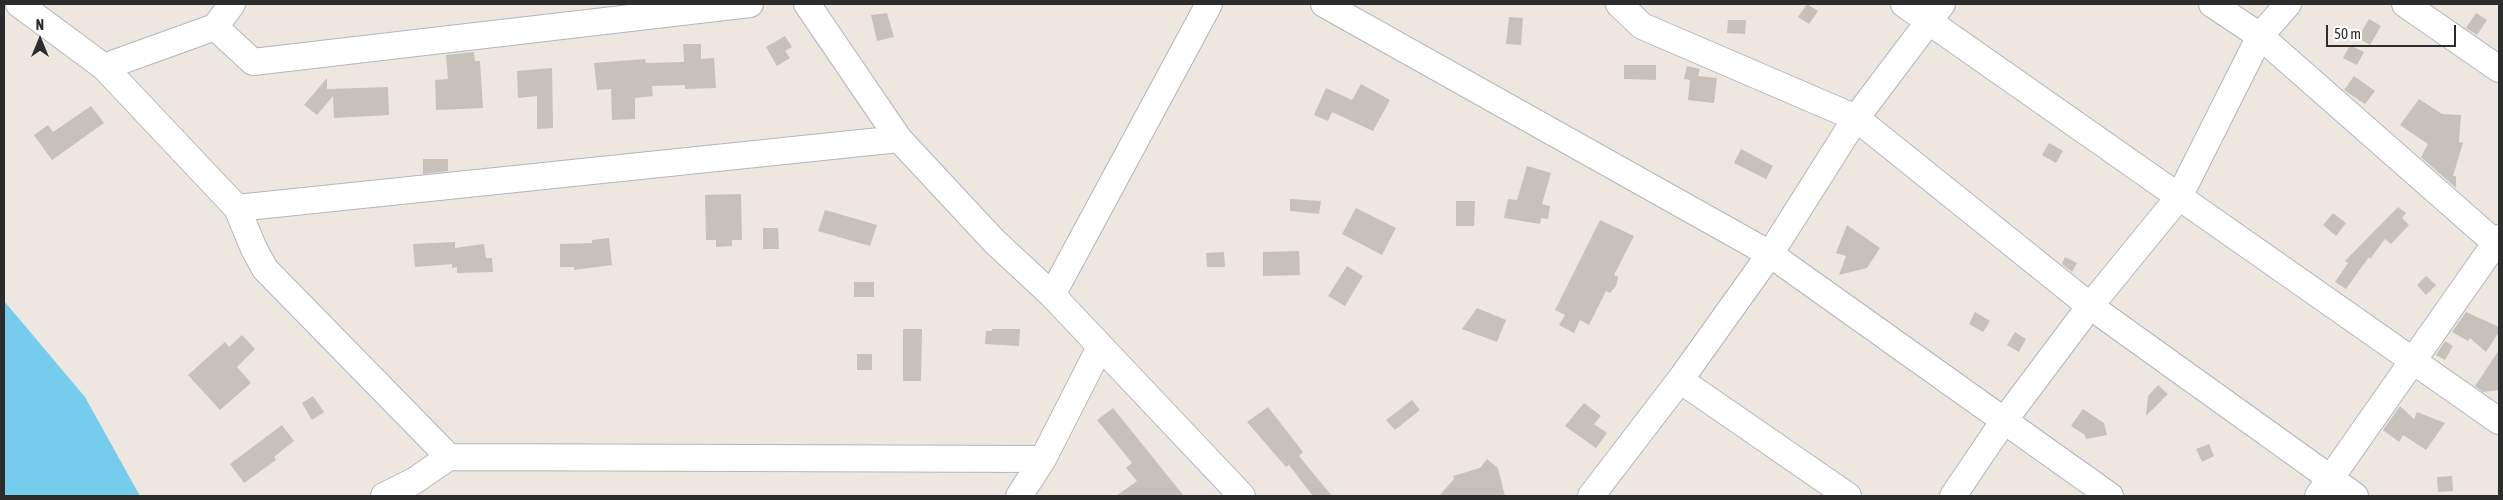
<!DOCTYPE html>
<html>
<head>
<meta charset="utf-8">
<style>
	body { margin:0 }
	#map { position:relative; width:2503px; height:500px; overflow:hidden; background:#ede7df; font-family:"Asap Condensed",sans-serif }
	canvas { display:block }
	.frame { position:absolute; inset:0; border:5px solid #2c2c2c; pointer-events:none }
	.north { position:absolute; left:15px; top:15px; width:50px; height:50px; -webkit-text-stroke:4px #fff; paint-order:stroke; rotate:0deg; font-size:14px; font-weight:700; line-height:20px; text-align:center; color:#2c2c2c }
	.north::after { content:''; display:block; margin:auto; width:18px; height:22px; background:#2c2c2c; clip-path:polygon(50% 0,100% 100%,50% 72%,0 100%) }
	.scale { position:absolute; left:2326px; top:25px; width:130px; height:22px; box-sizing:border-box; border:2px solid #2c2c2c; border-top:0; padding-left:6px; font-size:15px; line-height:18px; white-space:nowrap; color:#2c2c2c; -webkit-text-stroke:4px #fff; paint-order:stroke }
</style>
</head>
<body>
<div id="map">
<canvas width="2503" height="500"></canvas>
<div class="frame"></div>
<div class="north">N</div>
<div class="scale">50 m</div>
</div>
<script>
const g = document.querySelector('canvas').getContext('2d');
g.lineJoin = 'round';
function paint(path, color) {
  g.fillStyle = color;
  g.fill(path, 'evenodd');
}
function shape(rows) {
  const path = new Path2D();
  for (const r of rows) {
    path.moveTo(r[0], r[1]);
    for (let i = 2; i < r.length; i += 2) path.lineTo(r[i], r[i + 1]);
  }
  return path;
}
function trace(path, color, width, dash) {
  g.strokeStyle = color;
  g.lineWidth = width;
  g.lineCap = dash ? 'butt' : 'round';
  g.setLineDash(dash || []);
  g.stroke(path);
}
const water = shape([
	[4,301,85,397,140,496,4,496]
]);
const building = shape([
	[1807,4,1818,11,1809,24,1798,17],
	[887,13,894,37,877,41,871,15],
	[2476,13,2487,20,2477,35,2466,28],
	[1509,17,1523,18,1521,45,1506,44],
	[2369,19,2381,26,2370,45,2358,38],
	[1728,20,1746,20,1745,34,1727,33],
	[785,36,792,47,785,51,790,58,777,66,766,47],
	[683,44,701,44,701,59,714,58,716,88,685,89,685,85,652,86,653,96,635,98,635,119,612,120,611,89,597,90,594,63,645,59,646,63,684,62],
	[2350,45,2364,52,2357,65,2343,58],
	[474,52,475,61,480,61,483,108,436,110,435,80,448,79,446,55],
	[1624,65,1656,65,1656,80,1624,79],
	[1687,66,1700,69,1698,76,1717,78,1714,103,1688,100,1690,80,1684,79],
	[552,68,553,128,537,129,537,96,518,98,517,71],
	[2354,76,2375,91,2365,104,2344,90],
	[327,78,327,89,388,87,389,115,334,118,333,96,317,115,304,105],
	[1361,84,1390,100,1373,131,1332,112,1328,121,1314,115,1326,88,1352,100],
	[2419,99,2442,114,2461,115,2459,142,2463,143,2453,176,2456,176,2456,188,2421,157,2428,144,2400,125],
	[91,106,104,123,52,160,34,135,48,125,53,132],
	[2049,143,2063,151,2056,163,2042,155],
	[1741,149,1773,166,1766,179,1734,163],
	[423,159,448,159,448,171,423,174],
	[1527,166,1551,173,1542,204,1550,206,1548,219,1541,218,1540,224,1504,218,1508,199,1517,200],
	[741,194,742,240,732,240,732,246,716,247,716,240,706,240,705,195],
	[1290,199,1321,201,1319,214,1290,211],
	[1456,201,1475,201,1474,226,1456,226],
	[2398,207,2406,213,2402,218,2409,225,2391,244,2385,239,2370,259,2369,257,2346,289,2335,282,2348,263,2345,261],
	[1356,208,1396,228,1382,255,1342,234],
	[825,210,877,225,870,246,818,231],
	[2333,213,2346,223,2336,236,2323,225],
	[1600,220,1634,236,1614,275,1618,277,1616,286,1610,293,1606,291,1589,325,1580,320,1574,333,1559,325,1565,315,1555,310],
	[1847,225,1880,248,1867,268,1839,275,1846,256,1836,253],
	[763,228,778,228,779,249,763,249],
	[609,238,612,265,574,270,574,267,560,267,560,244,592,243,592,240],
	[455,242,455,248,484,244,486,258,492,258,493,272,457,273,457,267,452,268,452,264,415,267,413,244],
	[1299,251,1300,275,1263,276,1263,252],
	[1224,252,1225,267,1207,267,1206,253],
	[2065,257,2077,263,2072,272,2062,264],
	[1347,266,1363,276,1345,306,1328,296],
	[2426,276,2436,285,2426,295,2417,285],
	[854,282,874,282,874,297,854,297],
	[1477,308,1506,320,1497,342,1462,329],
	[1975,312,1990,321,1983,332,1969,324],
	[2466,312,2499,327,2499,332,2486,352,2470,338,2468,341,2452,332],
	[903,329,922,329,921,381,903,381],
	[992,329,1020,329,1019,346,985,344,986,331,992,331],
	[2015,332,2026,339,2019,352,2007,345],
	[242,335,255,349,237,367,251,383,220,410,188,375,225,342,229,347],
	[2445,341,2453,346,2445,360,2436,355],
	[2499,350,2499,390,2483,392,2475,386],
	[857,354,872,354,872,370,857,370],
	[2158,385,2168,394,2146,416,2148,396],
	[313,396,324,412,312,420,302,403],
	[1412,400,1420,410,1395,430,1386,420],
	[1584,403,1601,416,1594,424,1607,433,1596,448,1565,426],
	[2400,406,2414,419,2417,412,2445,423,2426,450,2403,435,2399,442,2383,430],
	[1268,407,1303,452,1299,456,1332,496,1313,496,1289,465,1286,467,1247,422],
	[1113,408,1184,496,1116,496,1137,481,1126,468,1132,463,1097,420],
	[2083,409,2104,423,2107,435,2086,439,2085,435,2071,426],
	[282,425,294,441,274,457,276,460,244,483,230,464],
	[2209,444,2214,456,2202,462,2196,449],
	[1487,459,1498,468,1505,496,1439,496,1454,479,1453,476,1480,468],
	[2452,476,2453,491,2438,492,2437,477]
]);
const minor = shape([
	[19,4,104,67,237,208,899,139],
	[807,4,899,139,994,241,1052,295,1242,496],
	[1324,4,1770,254,2110,496],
	[1619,4,1642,26,1856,118,2090,306,2355,496],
	[1904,4,2499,421],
	[2212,4,2260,36,2499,246],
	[2405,4,2499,69],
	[215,27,253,62,750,4],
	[104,67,215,27,232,4],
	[237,208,254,249,265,269,449,457],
	[1052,295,1209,4],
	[1680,380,1848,496],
	[384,496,414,481,449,457,1043,459],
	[1019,496,1043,459,1100,347],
	[1591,496,1680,380,1770,254,1856,118,1942,4],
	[1953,496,2003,422,2090,306,2179,197,2260,36,2288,4],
	[2318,496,2499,238]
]);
paint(water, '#76ccec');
paint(building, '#c6c1bb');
trace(minor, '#b3b5bf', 28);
trace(minor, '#fff', 26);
</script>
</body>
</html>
